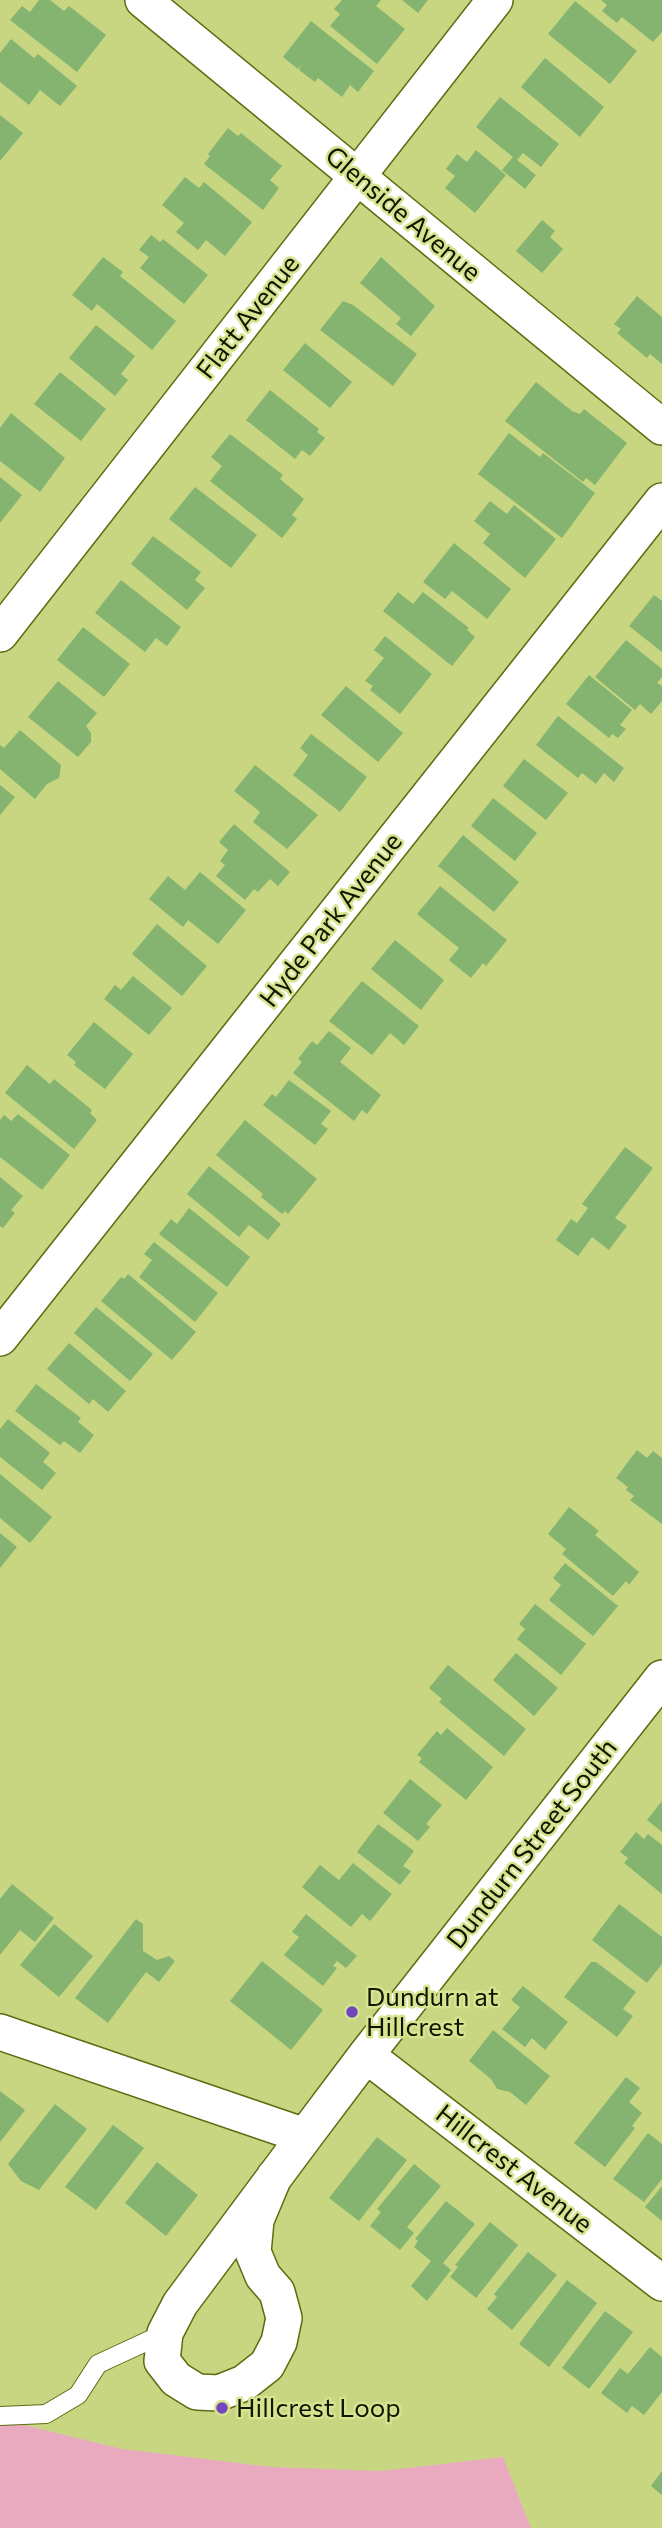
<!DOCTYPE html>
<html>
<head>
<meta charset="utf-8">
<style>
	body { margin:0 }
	canvas { display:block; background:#c8d682 }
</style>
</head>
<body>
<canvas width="662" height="2528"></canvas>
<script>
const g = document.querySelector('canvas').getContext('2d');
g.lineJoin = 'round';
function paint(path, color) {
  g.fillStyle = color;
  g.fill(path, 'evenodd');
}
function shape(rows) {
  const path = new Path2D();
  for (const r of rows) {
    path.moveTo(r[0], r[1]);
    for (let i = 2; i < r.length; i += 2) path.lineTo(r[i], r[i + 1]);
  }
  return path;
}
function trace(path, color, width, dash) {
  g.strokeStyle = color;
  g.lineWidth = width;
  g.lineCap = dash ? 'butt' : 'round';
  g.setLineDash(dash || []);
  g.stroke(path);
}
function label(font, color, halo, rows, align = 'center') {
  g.font = font + ' Commissioner,sans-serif';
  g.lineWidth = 5;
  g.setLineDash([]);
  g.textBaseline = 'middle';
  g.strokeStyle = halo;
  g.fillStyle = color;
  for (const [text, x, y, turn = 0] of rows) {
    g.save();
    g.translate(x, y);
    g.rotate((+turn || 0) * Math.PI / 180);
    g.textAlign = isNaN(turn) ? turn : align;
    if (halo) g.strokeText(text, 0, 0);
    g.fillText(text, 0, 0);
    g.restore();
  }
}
const green = shape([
	[0,2419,122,2449,272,2467,381,2471,503,2457,531,2528,0,2528]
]);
const building = shape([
	[39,0,50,0,64,11,69,6,106,35,77,72,10,20,22,6,30,12],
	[342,0,381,0,376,6,405,29,377,64,330,26,340,14,334,9],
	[402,0,428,0,418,13],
	[601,0,662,0,662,32,653,42,622,17,617,23,602,11,607,5],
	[575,1,637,51,610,84,548,34],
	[311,21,374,71,358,92,350,85,342,97,318,78,315,82,299,70,301,65,298,69,283,57],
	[11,39,34,58,38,54,77,86,60,106,40,90,29,105,0,82,0,53],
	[545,58,604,107,580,137,521,87],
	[500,97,559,144,541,167,523,153,517,160,536,175,525,189,502,170,513,157,476,127],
	[0,115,23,133,0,161],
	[228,128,238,136,241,133,282,166,270,180,279,188,263,210,204,164,210,156,208,154],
	[476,150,506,175,475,213,445,188,455,176,446,169,457,154,467,162],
	[185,177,199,188,204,182,252,222,225,256,206,240,198,250,176,232,184,223,162,205],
	[542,220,555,231,550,237,563,249,542,273,516,251],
	[151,235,160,242,163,239,208,275,184,304,140,268,149,257,139,250],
	[103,257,123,272,120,276,176,321,152,350,97,304,92,311,72,295],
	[381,257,435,306,411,336,396,324,401,318,360,283],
	[637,296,662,317,662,364,650,354,647,358,617,333,621,329,614,324],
	[343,301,353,305,417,354,393,386,320,330],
	[96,325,135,356,121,374,128,380,115,396,69,358],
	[305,343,352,382,330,408,283,370],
	[60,372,106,409,81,441,34,404],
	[536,382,572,411,580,414,584,409,627,443,595,485,586,478,583,482,505,421],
	[270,390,319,429,317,432,325,438,310,456,302,450,295,459,246,420],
	[11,413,65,458,40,492,0,461,0,428],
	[509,433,540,457,543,453,595,493,562,538,478,474],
	[230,434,283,475,280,479,304,499,292,515,297,519,282,538,210,481,222,466,211,457],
	[0,477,22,495,0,523],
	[195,487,257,535,231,568,169,519],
	[490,501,507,514,514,505,556,539,525,578,483,543,490,534,474,521],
	[153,536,201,572,195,580,205,588,187,610,131,564],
	[454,543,511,589,487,619,452,591,445,599,423,582],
	[121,580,181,627,167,646,156,638,145,652,95,613],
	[398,592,413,604,423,592,469,628,467,630,475,637,452,666,383,611],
	[654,595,662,601,662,652,629,626],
	[83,627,130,664,104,697,57,660],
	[385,636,432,674,400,714,370,690,373,686,365,681,384,658,374,650],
	[626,640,662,669,662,677,657,683,662,686,662,701,651,714,640,704,635,710,595,677],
	[589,675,632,710,620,725,626,729,618,738,612,734,609,738,566,704],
	[58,681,97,713,86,726,91,733,91,742,78,757,28,717],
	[346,686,403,733,378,762,321,715],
	[558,716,624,768,614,782,604,773,596,784,582,773,578,778,536,745],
	[20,730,61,765,59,778,47,784,35,799,0,769,0,745,4,748],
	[311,734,367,777,340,812,293,775,308,755,300,748],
	[524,759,568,793,546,820,503,786],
	[255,765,318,815,287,849,253,822,260,812,234,791],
	[0,785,15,797,0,815],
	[493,798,537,833,515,861,471,826],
	[234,824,290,872,278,886,270,879,258,892,254,889,245,900,216,876,225,865,220,861,228,850,219,842],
	[463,835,519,882,494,912,438,866],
	[200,872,246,910,218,944,188,920,183,927,149,899,168,876,185,890],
	[440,886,507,940,486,966,483,963,471,978,449,960,459,948,417,914],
	[157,924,207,966,182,996,132,954],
	[395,940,444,980,421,1010,371,969],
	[133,976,172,1008,149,1035,104,999,115,985,121,990],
	[362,981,419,1026,404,1045,390,1033,372,1055,329,1021],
	[94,1022,133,1054,105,1089,74,1065,76,1062,67,1055],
	[329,1031,351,1048,340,1062,381,1095,367,1114,362,1110,354,1121,293,1073,302,1062,298,1059,312,1041,317,1045],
	[27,1065,50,1084,54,1079,92,1110,90,1113,97,1120,74,1149,5,1093],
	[289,1080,331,1111,321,1124,328,1129,315,1145,263,1105,272,1094,276,1097],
	[18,1114,70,1155,42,1190,0,1157,0,1120,4,1115,11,1121],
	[245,1120,317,1179,288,1214,285,1211,282,1214,261,1197,263,1194,216,1155],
	[625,1147,653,1168,615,1218,627,1226,609,1250,592,1237,578,1256,556,1240,571,1219,577,1223,588,1208,582,1204],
	[209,1166,281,1224,268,1240,249,1225,239,1237,187,1194],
	[0,1177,23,1196,11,1210,15,1213,3,1228,0,1226],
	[189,1208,250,1257,227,1287,159,1234,171,1219,177,1224],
	[154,1242,218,1293,195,1322,139,1277,152,1260,144,1254],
	[128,1274,196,1332,172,1360,101,1301,121,1277,124,1279],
	[96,1307,153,1354,130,1381,74,1333],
	[69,1343,126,1391,108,1412,93,1399,89,1404,47,1369],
	[36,1384,81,1418,78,1422,94,1435,80,1453,64,1441,60,1445,15,1411],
	[8,1419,50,1453,43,1462,56,1473,42,1490,0,1457,0,1429],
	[637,1450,647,1458,653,1451,662,1458,662,1524,630,1500,634,1496,626,1490,628,1487,616,1478],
	[0,1474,52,1517,30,1543,0,1518],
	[569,1507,599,1531,595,1535,639,1572,629,1585,626,1581,613,1596,562,1554,566,1549,548,1534],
	[0,1533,17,1547,0,1568],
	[565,1563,618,1606,593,1636,549,1600,561,1585,553,1578],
	[535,1604,586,1644,561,1675,517,1639,525,1629,519,1624],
	[516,1653,558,1688,534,1716,493,1680],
	[448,1665,526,1729,504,1756,439,1702,442,1699,429,1688],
	[447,1728,493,1767,466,1800,419,1762,422,1758,417,1755,437,1731,441,1735],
	[410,1779,442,1805,426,1824,430,1827,418,1841,383,1813],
	[662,1801,662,1832,647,1820],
	[378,1824,414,1851,403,1866,411,1871,400,1885,357,1852],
	[636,1832,644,1839,648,1834,662,1845,662,1894,624,1863,628,1858,620,1852],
	[353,1863,392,1894,370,1921,362,1914,351,1927,302,1887,320,1865,339,1880],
	[12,1884,54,1918,35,1942,20,1930,0,1955,0,1899],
	[619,1904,662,1937,662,1964,647,1983,592,1940],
	[306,1914,357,1956,346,1968,337,1961,333,1966,337,1968,323,1986,284,1955,299,1937,292,1932],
	[136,1919,143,1924,143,1951,157,1960,169,1956,175,1961,159,1982,146,1972,108,2023,75,1998],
	[54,1924,93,1956,59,1997,20,1965],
	[262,1961,323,2010,291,2050,230,2001],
	[591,1962,596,1962,636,1992,623,2009,633,2016,617,2037,564,1997],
	[523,1986,568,2022,545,2050,532,2038,525,2047,502,2029,520,2007,511,2000],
	[493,2030,550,2076,526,2105,510,2092,497,2089,491,2079,469,2061],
	[626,2077,640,2088,629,2102,642,2113,632,2126,635,2128,605,2167,574,2143],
	[0,2091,25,2110,0,2142],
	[55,2104,87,2129,39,2190,21,2181,8,2164],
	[113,2125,144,2148,96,2210,65,2187],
	[648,2133,662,2144,662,2179,644,2202,613,2179],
	[377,2137,407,2160,359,2221,329,2198],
	[157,2162,198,2195,166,2236,125,2203],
	[414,2164,441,2186,407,2227,414,2233,400,2250,370,2226,381,2212,377,2209],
	[662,2186,662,2221,645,2207],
	[446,2201,475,2224,443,2263,451,2270,427,2301,411,2286,431,2261,414,2247,418,2241,415,2239],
	[490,2222,518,2245,476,2298,450,2277,458,2267,455,2265],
	[528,2252,557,2275,512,2330,487,2309,497,2297,494,2294],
	[567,2280,597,2303,549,2367,519,2344],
	[605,2311,633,2332,589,2389,562,2368],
	[650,2347,662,2357,662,2392,644,2415,632,2406,627,2413,601,2393,620,2368,628,2374],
	[662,2471,662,2495,651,2486]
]);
const lane = shape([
	[0,2416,46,2414,78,2395,98,2364,165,2333]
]);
const street = shape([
	[143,0,662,427],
	[0,634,495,0],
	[0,1338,662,501],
	[0,2032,305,2136],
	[366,2055,662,2283],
	[274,2177,256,2220,253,2252,263,2276,277,2292,284,2318,279,2342,267,2365,244,2383,219,2393,197,2392,176,2379,162,2361,165,2333,180,2304,305,2136,366,2055,662,1678]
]);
const markers = [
	[352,2012,7,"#7246be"],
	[222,2408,7,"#7246be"]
];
const streetNames = [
	["Glenside Avenue",403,214,40],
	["Flatt Avenue",248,317,-52],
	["Hyde Park Avenue",331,920,-52],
	["Dundurn Street South",532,1844,-52],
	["Hillcrest Avenue",514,2169,38]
];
const poiNames = [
	["Dundurn at",366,1997],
	["Hillcrest",366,2027],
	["Hillcrest Loop",236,2408]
];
paint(green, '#e9aac0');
paint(building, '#84b46f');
trace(lane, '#606a0f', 20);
trace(street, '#606a0f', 38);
trace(lane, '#fff', 18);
trace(street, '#fff', 35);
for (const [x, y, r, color] of markers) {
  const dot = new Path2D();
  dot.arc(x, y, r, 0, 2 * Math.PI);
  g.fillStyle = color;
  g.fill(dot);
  trace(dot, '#d5e48f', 2.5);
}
label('26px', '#111500', '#d5e48f', streetNames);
label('26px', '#111500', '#d5e48f', poiNames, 'left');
</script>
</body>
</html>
